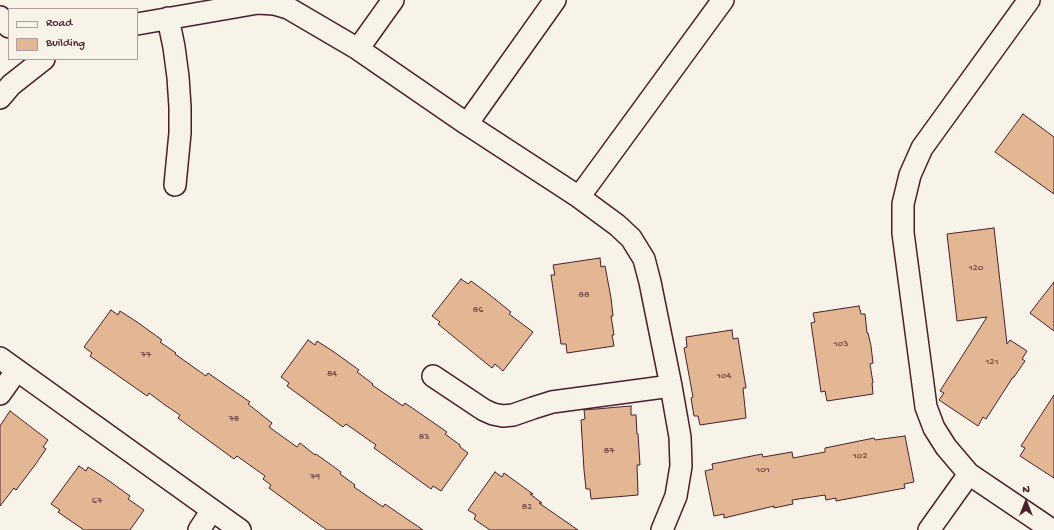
<!DOCTYPE html>
<html>
<head>
<meta charset="utf-8">
<style>
	body { margin:0 }
	#map { position:relative; width:1054px; height:530px; overflow:hidden; background:#f7f3e8; font-family:"Gochi Hand",sans-serif }
	canvas { display:block }
	.legend { position:absolute; left:8px; top:8px; width:130px; height:52px; box-sizing:border-box; background:#f7f3e8; border:1px solid #b29e9c; margin:0; padding:5px 7px; list-style:none; font-size:12px; color:#4a1f2b }
	.legend li { display:flex; align-items:center; gap:8px; height:20px }
	.legend b { width:20px; border:1px solid #b29e9c }
	.north { position:absolute; left:1006px; top:482px; width:40px; height:40px; -webkit-text-stroke:3px #f7f3e8; paint-order:stroke; rotate:0deg; font-size:11px; font-weight:700; line-height:16px; text-align:center; color:#4a1f2b }
	.north::after { content:''; display:block; margin:auto; width:14px; height:18px; background:#4a1f2b; clip-path:polygon(50% 0,100% 100%,50% 72%,0 100%) }
</style>
</head>
<body>
<div id="map">
<canvas width="1054" height="530"></canvas>
<ul class="legend">
<li><b style="height:5px;background:#f7f3e8"></b>Road</li>
<li><b style="height:11px;background:#e4b794"></b>Building</li>
</ul>
<div class="north">N</div>
</div>
<script>
const g = document.querySelector('canvas').getContext('2d');
g.lineJoin = 'round';
function paint(path, color) {
  g.fillStyle = color;
  g.fill(path, 'evenodd');
}
function shape(rows) {
  const path = new Path2D();
  for (const r of rows) {
    path.moveTo(r[0], r[1]);
    for (let i = 2; i < r.length; i += 2) path.lineTo(r[i], r[i + 1]);
  }
  return path;
}
function trace(path, color, width, dash) {
  g.strokeStyle = color;
  g.lineWidth = width;
  g.lineCap = dash ? 'butt' : 'round';
  g.setLineDash(dash || []);
  g.stroke(path);
}
function label(font, color, halo, rows, align = 'center') {
  g.font = font + ' "Gochi Hand",sans-serif';
  g.lineWidth = 3;
  g.setLineDash([]);
  g.textBaseline = 'middle';
  g.strokeStyle = halo;
  g.fillStyle = color;
  for (const [text, x, y, turn = 0] of rows) {
    g.save();
    g.translate(x, y);
    g.rotate((+turn || 0) * Math.PI / 180);
    g.textAlign = isNaN(turn) ? turn : align;
    if (halo) g.strokeText(text, 0, 0);
    g.fillText(text, 0, 0);
    g.restore();
  }
}
const building = shape([
	[1023,114,1054,137,1054,194,995,152,1023,114],
	[994,228,1007,344,1010,340,1027,351,1022,359,1025,361,1014,377,1013,377,986,419,983,417,978,426,939,400,944,393,940,391,987,317,957,321,947,234,994,228],
	[600,258,601,267,605,266,611,298,613,316,611,316,614,335,612,335,614,346,567,353,566,344,561,344,551,275,555,275,553,265,600,258],
	[461,279,468,284,471,281,486,292,511,312,509,314,533,332,503,371,495,364,492,368,438,324,440,322,432,316,461,279],
	[1054,282,1054,331,1030,313,1054,282],
	[859,306,861,314,865,314,867,333,868,333,871,346,873,363,870,364,873,383,872,383,873,394,827,401,825,391,821,392,811,323,815,322,813,313,859,306],
	[111,310,118,315,120,311,137,322,162,340,160,342,176,353,175,354,206,376,208,373,250,402,248,404,272,423,269,427,297,447,300,443,315,455,316,454,341,472,340,474,355,485,354,487,383,507,385,504,423,530,327,530,310,518,269,488,271,485,263,479,265,476,237,456,234,459,178,418,180,415,165,405,149,393,147,396,90,356,92,353,84,347,111,310],
	[732,330,733,339,738,338,741,357,746,388,743,388,746,418,700,425,698,416,694,416,691,398,693,397,684,348,687,347,686,337,732,330],
	[308,340,315,345,317,341,334,352,359,370,357,372,373,384,372,385,403,406,405,403,447,432,445,434,460,445,460,447,468,453,441,491,433,486,431,489,374,448,376,445,346,424,343,427,287,386,289,383,281,377,308,340],
	[1054,395,1054,478,1020,456,1025,448,1021,446,1054,395],
	[631,406,631,415,636,415,637,434,638,434,640,465,637,465,638,495,591,499,590,489,586,489,584,470,581,420,585,419,584,410,631,406],
	[10,411,48,440,43,447,46,449,35,465,16,490,14,488,0,506,0,426,10,411],
	[905,436,914,482,904,484,905,488,836,501,836,498,826,500,825,495,792,500,793,504,774,508,774,506,724,518,724,514,714,516,705,471,713,469,712,464,762,454,763,457,792,452,793,458,825,452,825,448,874,438,875,440,905,436],
	[79,466,86,471,88,467,105,478,130,496,128,499,144,510,130,530,84,530,58,512,60,510,51,504,79,466],
	[495,472,502,477,504,473,533,494,530,494,542,503,539,503,578,530,490,530,474,519,476,515,468,510,495,472]
]);
const minor = shape([
	[1029,0,922,148,910,175,903,204,903,233,926,407,934,428,946,447,969,474,1052,530],
	[0,17,9,27],
	[168,18,174,47,178,77,180,107,180,133,175,185],
	[137,24,258,3,274,4,288,8,358,49,467,124,579,197,617,225,631,238,644,259,650,282,671,386,680,437,681,466,676,496,662,530],
	[358,49,393,0],
	[0,98,11,85,44,59],
	[467,124,555,0],
	[579,197,723,0],
	[0,358,240,530],
	[433,376,484,410,493,414,503,416,513,415,533,408,552,402,671,386],
	[0,394,17,370],
	[199,530,212,510],
	[929,530,969,474]
]);
const numberNames = [
	["120",976,268],
	["88",584,295],
	["86",478,310],
	["103",841,344],
	["77",146,355],
	["121",992,362],
	["84",332,374],
	["104",724,376],
	["78",234,419],
	["83",424,437],
	["87",609,451],
	["102",860,456],
	["101",763,470],
	["79",315,477],
	["67",97,501],
	["82",527,507]
];
paint(building, '#e4b794');
trace(building, '#4a1f2b', 1);
trace(minor, '#4a1f2b', 24);
trace(minor, '#f7f3e8', 21);
label('10px', '#704545', null, numberNames);
</script>
</body>
</html>
